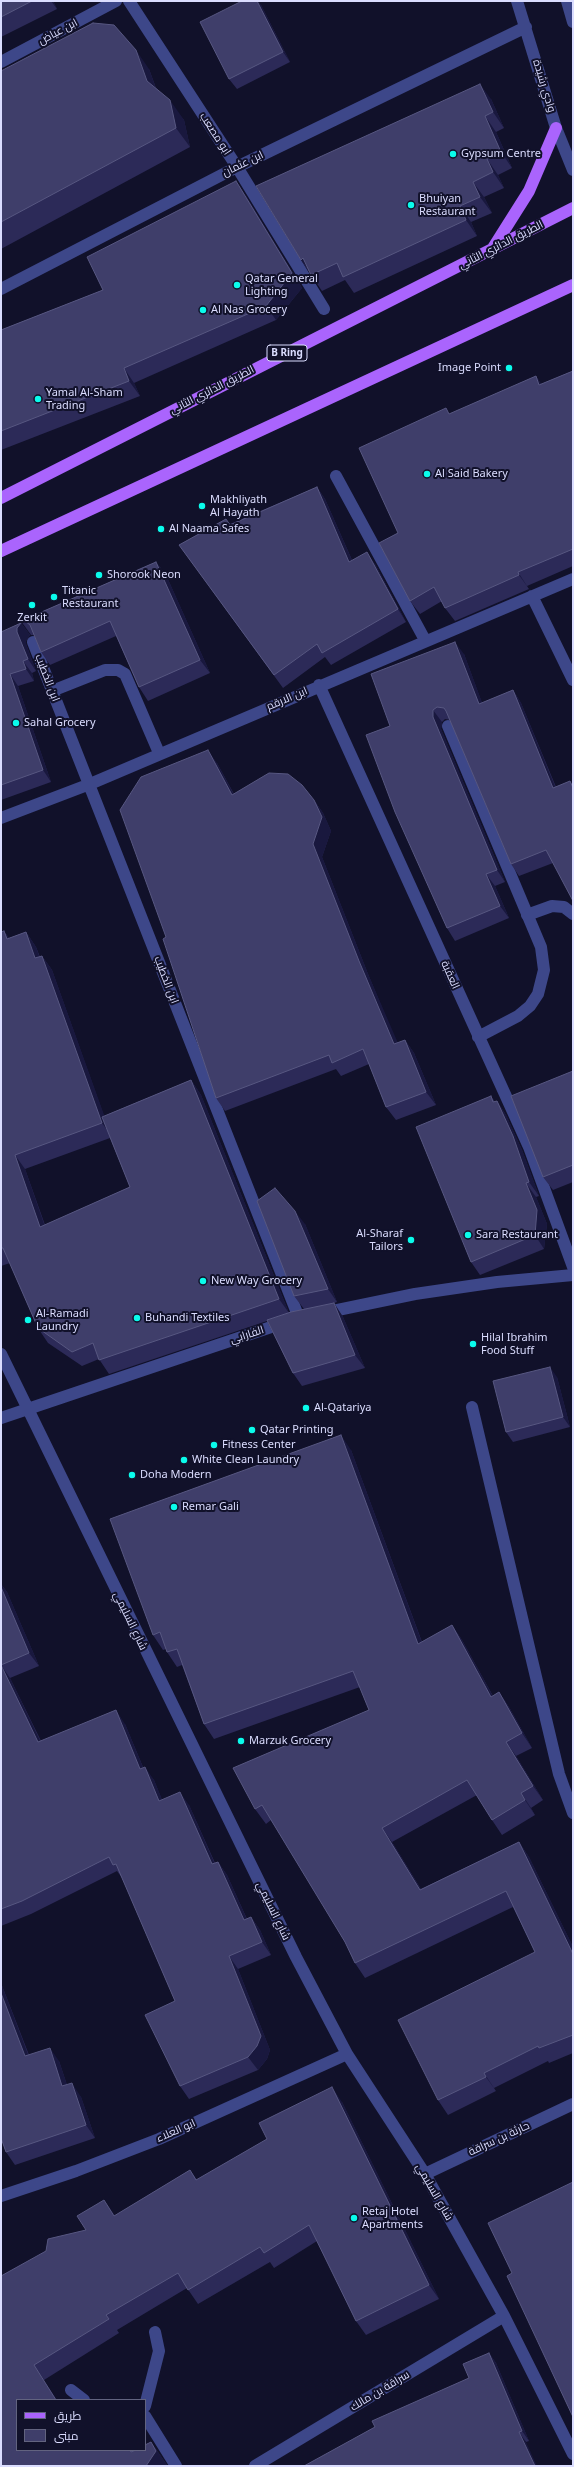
<!DOCTYPE html>
<html>
<head>
<meta charset="utf-8">
<style>
	body { margin:0 }
	#map { position:relative; width:574px; height:2467px; overflow:hidden; background:#11112a; font-family:"Noto Sans",Cairo,sans-serif }
	canvas { display:block }
	.frame { position:absolute; inset:0; border:2px solid #dbddff; pointer-events:none }
	.legend { position:absolute; left:16px; top:2399px; width:130px; height:52px; box-sizing:border-box; background:#11112a; border:1px solid #62637f; margin:0; padding:5px 7px; list-style:none; font-size:12px; color:#dbddff }
	.legend li { display:flex; align-items:center; gap:8px; height:20px }
	.legend b { width:20px; border:1px solid #62637f }
</style>
</head>
<body>
<div id="map">
<canvas width="574" height="2467"></canvas>
<div class="frame"></div>
<ul class="legend">
<li><b style="height:5px;background:#aa64fd"></b>طريق</li>
<li><b style="height:11px;background:#3f3e6a"></b>مبنى</li>
</ul>
</div>
<script>
const g = document.querySelector('canvas').getContext('2d');
g.lineJoin = 'round';
function shape(rows) {
  const path = new Path2D();
  for (const r of rows) {
    path.moveTo(r[0], r[1]);
    for (let i = 2; i < r.length; i += 2) path.lineTo(r[i], r[i + 1]);
  }
  return path;
}
function trace(path, color, width, dash) {
  g.strokeStyle = color;
  g.lineWidth = width;
  g.lineCap = dash ? 'butt' : 'round';
  g.setLineDash(dash || []);
  g.stroke(path);
}
function paint(path, color) {
  g.fillStyle = color;
  g.fill(path, 'evenodd');
}
function label(font, color, halo, rows, align = 'center') {
  g.font = font + ' "Noto Sans",Cairo,sans-serif';
  g.lineWidth = 4;
  g.setLineDash([]);
  g.textBaseline = 'middle';
  g.strokeStyle = halo;
  g.fillStyle = color;
  for (const [text, x, y, turn = 0] of rows) {
    g.save();
    g.translate(x, y);
    g.rotate((+turn || 0) * Math.PI / 180);
    g.textAlign = isNaN(turn) ? turn : align;
    if (halo) g.strokeText(text, 0, 0);
    g.fillText(text, 0, 0);
    g.restore();
  }
}
const minor = shape([
	[129,1,237,167,324,309],
	[517,1,556,128,573,170],
	[567,1,573,22],
	[1,62,116,1],
	[1,289,237,167,526,27],
	[336,476,425,640],
	[532,596,573,680],
	[33,642,299,1318],
	[319,685,529,1147,573,1267],
	[52,691,105,670,118,670,125,674,159,753],
	[448,726,541,947,544,970,538,994,530,1006,518,1016,478,1037],
	[1,818,90,784,573,579],
	[527,915,552,906,564,907,573,914],
	[323,1313,415,1294,497,1282,573,1275],
	[1,1354,296,1957,347,2054,425,2174,504,2316,573,2454],
	[472,1407,559,1774,573,1813],
	[1,1418,286,1322],
	[425,2174,573,2104],
	[1,2196,76,2171,159,2139,347,2054],
	[71,2390,84,2400],
	[145,2406,159,2351,155,2332],
	[145,2416,176,2466],
	[255,2466,504,2316]
]);
const major = shape([
	[493,248,529,191,556,128],
	[1,498,573,208],
	[1,551,573,285]
]);
const wall = shape([
	[1,1,53,1,57,9,1,37],
	[261,5,290,62,237,89,229,79],
	[149,69,156,88,184,120,190,147,1,249,1,71],
	[491,99,504,128,496,132,512,168,498,175,504,188,484,197,492,213,471,222,477,236,354,293,345,280,322,291,301,260],
	[246,196,302,288,276,320,134,383,140,396,1,450,1,330,103,290],
	[573,371,573,566,527,586,529,589,455,621,445,608,442,601,420,614,410,601,450,414,536,376,541,384],
	[317,487,325,499,352,560,375,564,406,622,331,665,325,657,283,688,179,545,226,519,230,524],
	[156,562,166,575,210,673,148,701,139,687,116,636,50,665,41,652,34,635,31,635,21,621],
	[21,623,30,635,26,641,26,644,36,671,32,673,34,681,18,686,51,782,1,800,1,632],
	[464,654,482,703,513,690,521,703,556,787,570,781,573,785,573,901,553,863,519,876,511,864,450,720,445,719,442,722,441,729,505,882,495,886,509,918,455,941,447,928,390,726],
	[217,763,234,794,314,800,323,813,331,831,322,857,368,974,397,1043,405,1040,414,1053,436,1105,396,1120,386,1107,369,1064,341,1076,336,1069,225,1111,216,1098,166,937],
	[4,931,9,938,26,932,36,947,40,957,42,956,52,970,104,1116,191,1080,201,1095,289,1313,304,1309,294,1296,305,1224,337,1302,334,1303,343,1317,365,1368,302,1386,293,1373,267,1321,109,1374,99,1359,82,1366,48,1343,38,1328,10,1263,1,1266,1,932],
	[110,1138,130,1187,45,1225,25,1169],
	[573,1071,573,1182,553,1190,543,1177],
	[491,1096,495,1102,497,1101,506,1115,522,1150,539,1196,536,1197,547,1224,544,1249,480,1275,471,1262],
	[557,1377,570,1427,513,1442,506,1432],
	[351,1450,422,1642,452,1625,462,1640,493,1696,499,1692,509,1707,532,1748,516,1756,543,1800,531,1808,535,1815,502,1835,492,1820,477,1795,392,1842,421,1889,519,1842,529,1857,573,1947,573,2053,549,2063,548,2061,494,2088,496,2091,448,2115,438,2100,535,1952,513,1907,365,1978,355,1963,345,1942,271,1820,266,1824,255,1809,369,1710,360,1687,214,1739,204,1724,182,1665,177,1667,167,1652,166,1649,163,1650,153,1635],
	[1,1584,7,1592,39,1666,10,1678,41,1741,125,1724,143,1767,154,1780,162,1800,189,1805,215,1863,218,1862,227,1875,247,1919,251,1917,260,1930,271,1955,238,1969,270,2050,267,2059,258,2070,189,2099,180,2086,175,2001,122,1878,117,1871,31,1914,1,1926],
	[1,1983,29,2055,59,2061,67,2085,81,2097,95,2138,15,2165,6,2152,2,2140,1,2140],
	[342,2102,439,2299,366,2335,356,2321,317,2241,274,2268,270,2262,198,2304,187,2288,117,2330,119,2333,44,2380,17,2400,132,2450,133,2452,151,2442,167,2465,1,2466,1,2276,115,2216,190,2170,197,2180],
	[489,2353,496,2363,529,2441,526,2442,469,2378]
]);
const shadedWall = shape([
	[51,1,53,1,57,9],
	[257,1,258,1,261,5,290,62,283,52],
	[136,50,149,69,160,100,147,81],
	[480,84,491,99,504,128,493,112],
	[170,100,184,120,190,147,176,128],
	[485,116,496,132,512,168,501,152],
	[487,159,498,175,504,188,493,172],
	[236,181,246,196,302,288,276,320,266,306],
	[473,182,484,197,492,213,480,197],
	[460,206,471,222,477,236,466,220],
	[303,258,312,274,301,260],
	[124,368,134,383,140,396,129,381],
	[536,376,545,390,539,385],
	[317,487,325,499,358,574,349,562],
	[367,552,375,564,406,622,398,609],
	[156,562,166,575,210,673,200,660],
	[518,572,527,586,529,589,519,575],
	[21,623,30,635,26,641,26,644,36,671,28,659,17,632,17,628],
	[455,642,464,654,487,716,479,704],
	[23,661,32,673,34,681,26,669],
	[10,674,18,686,51,782,43,770],
	[513,690,521,703,561,801,553,788],
	[433,710,442,722,441,729,505,882,497,870,433,717],
	[208,750,217,763,241,808,232,795],
	[314,800,323,813,331,831,322,857,368,974,404,1057,394,1044,359,961,313,844],
	[486,874,495,886,509,918,500,906],
	[4,931,14,945,7,939],
	[26,932,36,947,45,973,35,958],
	[42,956,52,970,112,1137,102,1123],
	[405,1040,414,1053,436,1105,426,1092],
	[191,1080,201,1095,289,1313,279,1299],
	[497,1101,506,1115,522,1150,539,1196,529,1182],
	[15,1155,25,1169,50,1241,40,1227],
	[526,1183,536,1197,547,1224,544,1249,535,1235],
	[295,1211,305,1224,337,1302,328,1289],
	[334,1303,343,1317,365,1368,355,1355],
	[550,1367,557,1377,570,1427,563,1417],
	[341,1435,351,1450,428,1659,418,1644],
	[1,1584,7,1592,39,1666,29,1653,1,1587],
	[452,1625,462,1640,501,1711,491,1697],
	[1,1665,10,1678,47,1755,38,1742],
	[499,1692,509,1707,532,1748,522,1733],
	[116,1710,125,1724,149,1782,140,1769],
	[506,1742,516,1756,543,1800,533,1786],
	[145,1767,154,1780,168,1814,159,1801],
	[180,1792,189,1805,221,1878,212,1864],
	[521,1793,531,1808,535,1815,525,1800],
	[382,1828,392,1842,430,1904,420,1890],
	[519,1842,529,1857,573,1947,573,1954],
	[218,1862,227,1875,253,1933,244,1920],
	[251,1917,260,1930,271,1955,262,1942],
	[229,1956,238,1969,270,2050,267,2059,258,2070,248,2057],
	[1,1983,34,2070,25,2056,1,1993],
	[50,2048,59,2061,72,2100,62,2086],
	[484,2073,496,2091,486,2077],
	[72,2083,81,2097,95,2138,86,2125],
	[332,2087,342,2102,439,2299,429,2285],
	[104,2200,114,2214,124,2231,114,2216],
	[489,2353,496,2363,529,2441,522,2431],
	[34,2365,44,2380,57,2400,56,2400],
	[519,2432,526,2442,537,2466,535,2466],
	[151,2442,167,2465,166,2466,146,2466]
]);
const building = shape([
	[1,1,32,1,1,17,1,1],
	[242,1,257,1,283,52,229,79,200,22,242,1],
	[93,23,114,25,136,50,147,81,170,100,176,128,1,222,1,71,93,23],
	[480,84,493,112,485,116,501,152,487,159,493,172,473,182,480,197,460,206,466,220,343,277,337,263,311,275,303,258,301,260,256,186,480,84],
	[236,181,292,273,266,306,124,368,129,381,1,431,1,330,103,290,87,257,236,181],
	[573,371,573,549,518,572,519,575,445,608,434,587,410,601,379,543,398,533,359,448,446,408,449,414,536,376,539,385,573,371],
	[317,487,349,562,367,552,398,609,322,653,317,644,274,675,179,545,226,519,230,525,317,487],
	[156,562,200,660,139,687,110,621,41,652,30,625,25,621,21,621,156,562],
	[21,623,17,628,17,632,28,659,23,661,26,669,10,674,43,770,1,785,1,632,21,623],
	[455,642,479,704,513,690,553,788,570,781,573,788,573,901,546,850,511,864,446,711,444,708,437,707,433,710,433,717,497,870,486,874,500,906,447,928,395,812,366,735,390,726,371,674,455,642],
	[208,750,232,795,269,773,288,774,302,785,314,800,322,817,313,844,359,961,394,1044,405,1040,426,1092,386,1107,363,1049,332,1063,329,1055,216,1098,163,939,166,937,120,810,141,777,208,750],
	[4,931,7,939,26,932,35,958,42,956,102,1123,15,1155,40,1227,130,1187,102,1117,191,1080,279,1299,99,1360,93,1343,72,1352,38,1328,3,1248,1,1248,1,932,4,931],
	[573,1071,573,1165,543,1177,511,1096,573,1071],
	[491,1096,493,1102,497,1101,513,1136,529,1182,526,1183,537,1210,535,1235,471,1262,416,1127,491,1096],
	[275,1188,295,1211,328,1289,294,1296,257,1201,275,1188],
	[334,1303,355,1355,293,1373,267,1320,291,1312,334,1303],
	[550,1367,563,1417,506,1432,493,1381,550,1367],
	[341,1435,418,1644,452,1625,491,1697,499,1692,522,1733,506,1742,533,1786,521,1793,525,1800,492,1820,467,1780,382,1828,420,1890,519,1842,573,1954,573,2035,539,2048,538,2046,484,2073,486,2077,438,2100,398,2020,535,1952,506,1891,355,1963,345,1942,262,1805,255,1809,233,1768,369,1710,353,1671,204,1724,177,1649,167,1652,160,1632,153,1635,110,1519,341,1435],
	[1,1587,29,1653,1,1665,1,1587],
	[1,1665,38,1742,116,1710,140,1769,145,1767,159,1801,180,1792,212,1864,218,1862,244,1920,251,1917,262,1942,229,1956,261,2036,257,2046,248,2057,180,2086,145,2015,175,2001,116,1864,113,1865,109,1857,22,1901,1,1909,1,1665],
	[1,1993,25,2056,50,2048,62,2086,72,2083,86,2125,6,2152,1,2138,1,1993],
	[332,2087,429,2285,356,2321,309,2225,264,2253,260,2247,188,2290,178,2273,106,2315,109,2319,34,2365,56,2400,17,2400,17,2450,130,2450,131,2452,136,2450,145,2450,145,2445,151,2442,156,2451,146,2466,1,2466,1,2276,46,2251,48,2239,86,2230,77,2216,104,2200,114,2216,190,2170,196,2180,267,2139,259,2123,332,2087],
	[573,2182,573,2417,507,2276,512,2273,488,2223,573,2182],
	[489,2353,522,2431,519,2432,535,2466,304,2466,375,2427,372,2421,469,2378,463,2364,489,2353]
]);
const markers = [
	[453,154,4,"#0afcec"],
	[411,205,4,"#0afcec"],
	[237,285,4,"#0afcec"],
	[203,310,4,"#0afcec"],
	[509,368,4,"#0afcec"],
	[38,399,4,"#0afcec"],
	[427,474,4,"#0afcec"],
	[202,506,4,"#0afcec"],
	[161,529,4,"#0afcec"],
	[99,575,4,"#0afcec"],
	[54,597,4,"#0afcec"],
	[32,605,4,"#0afcec"],
	[16,723,4,"#0afcec"],
	[468,1235,4,"#0afcec"],
	[411,1240,4,"#0afcec"],
	[203,1281,4,"#0afcec"],
	[137,1318,4,"#0afcec"],
	[28,1320,4,"#0afcec"],
	[473,1344,4,"#0afcec"],
	[306,1408,4,"#0afcec"],
	[252,1430,4,"#0afcec"],
	[214,1445,4,"#0afcec"],
	[184,1460,4,"#0afcec"],
	[132,1475,4,"#0afcec"],
	[174,1507,4,"#0afcec"],
	[241,1741,4,"#0afcec"],
	[354,2218,4,"#0afcec"]
];
const shields = [
	[287,353,40]
];
const shieldNames = [
	["B Ring",287,353]
];
const streetNames = [
	["ابن عياض",58,32,-28],
	["وادي رشيدة",544,86,73],
	["ابو مصعب",215,134,57],
	["ابن عثمان",243,164,-26],
	["الطريق الدائري الثاني",501,245,-27],
	["الطريق الدائري الثاني",212,390,-27],
	["ابن الخطيب",47,678,69],
	["ابن الارقم",287,699,-23],
	["العقبة",450,975,66],
	["ابن الخطيب",166,980,69],
	["الفارابي",247,1335,-18],
	["شارع السليمي",130,1621,64],
	["شارع السليمي",273,1911,64],
	["ابو العلاء",176,2131,-24],
	["حارثة بن سراقة",499,2139,-25],
	["شارع السليمي",434,2192,60],
	["سراقة بن مالك",380,2391,-31]
];
const poiNames = [
	["Gypsum Centre",461,154],
	["Bhuiyan",419,199],
	["Restaurant",419,212],
	["Qatar General",245,279],
	["Lighting",245,292],
	["Al Nas Grocery",211,310],
	["Image Point",501,368,"right"],
	["Yamal Al-Sham",46,393],
	["Trading",46,406],
	["Al Said Bakery",435,474],
	["Makhliyath",210,500],
	["Al Hayath",210,513],
	["Al Naama Safes",169,529],
	["Shorook Neon",107,575],
	["Titanic",62,591],
	["Restaurant",62,604],
	["Zerkit",32,618,"center"],
	["Sahal Grocery",24,723],
	["Al-Sharaf",403,1234,"right"],
	["Tailors",403,1247,"right"],
	["Sara Restaurant",476,1235],
	["New Way Grocery",211,1281],
	["Al-Ramadi",36,1314],
	["Laundry",36,1327],
	["Buhandi Textiles",145,1318],
	["Hilal Ibrahim",481,1338],
	["Food Stuff",481,1351],
	["Al-Qatariya",314,1408],
	["Qatar Printing",260,1430],
	["Fitness Center",222,1445],
	["White Clean Laundry",192,1460],
	["Doha Modern",140,1475],
	["Remar Gali",182,1507],
	["Marzuk Grocery",249,1741],
	["Retaj Hotel",362,2212],
	["Apartments",362,2225]
];
trace(minor, '#3d4789', 12);
trace(major, '#aa64fd', 12);
paint(wall, '#2c2a58');
paint(shadedWall, '#19183e');
paint(building, '#3f3e6a');
trace(building, '#575781', 1);
for (const [x, y, r, color] of markers) {
  const dot = new Path2D();
  dot.arc(x, y, r, 0, 2 * Math.PI);
  g.fillStyle = color;
  g.fill(dot);
  trace(dot, '#11112a', 1.5);
}
for (const [x, y, w] of shields) {
  const box = new Path2D();
  box.roundRect(x - w / 2, y - 8, w, 16, 3);
  g.fillStyle = '#11112a';
  g.fill(box);
  trace(box, '#dbddff', 1);
}
label('bold 10px', '#dbddff', null, shieldNames);
label('11px', '#dbddff', '#11112a', streetNames);
label('11px', '#dbddff', '#11112a', poiNames, 'left');
</script>
</body>
</html>
